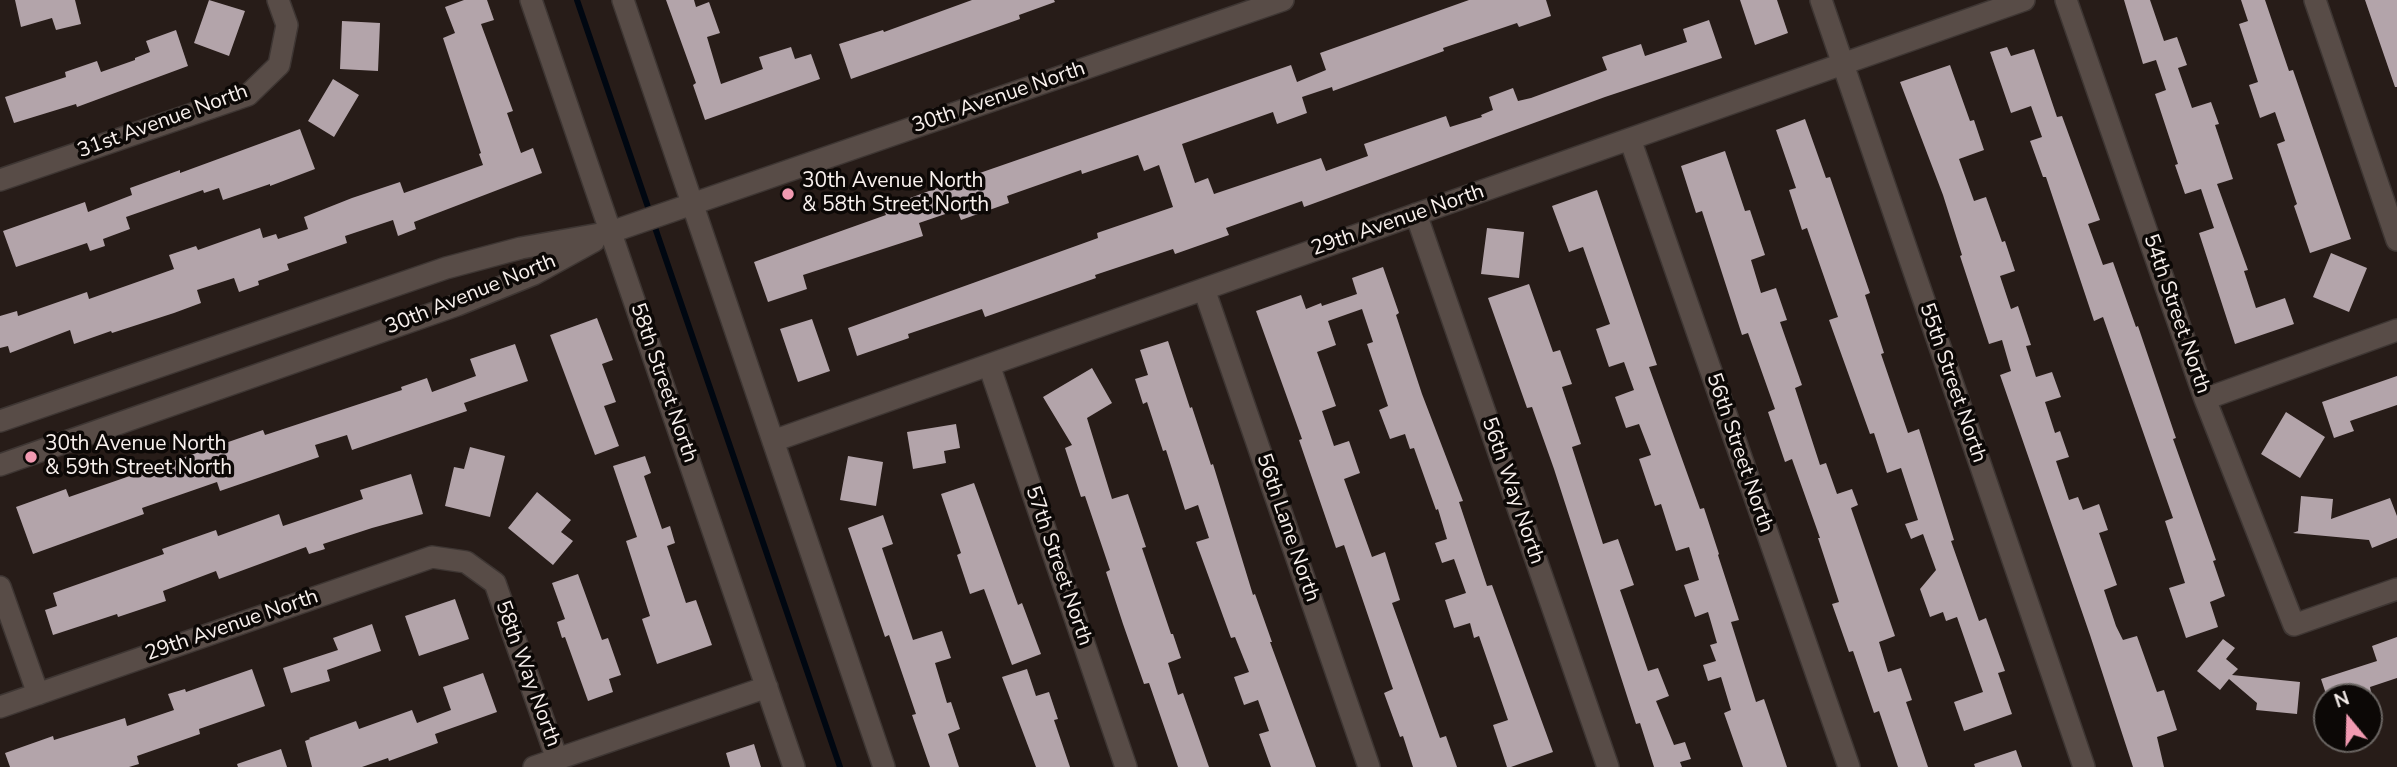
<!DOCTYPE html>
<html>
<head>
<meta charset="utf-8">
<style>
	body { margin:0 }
	#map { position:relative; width:2397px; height:767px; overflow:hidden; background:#271c18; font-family:"Nunito Sans",sans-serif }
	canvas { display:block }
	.north { position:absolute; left:2313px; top:683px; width:70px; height:70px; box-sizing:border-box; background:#0c0806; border:2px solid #6a6562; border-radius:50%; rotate:341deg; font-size:19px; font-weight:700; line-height:28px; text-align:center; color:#f8f0ed }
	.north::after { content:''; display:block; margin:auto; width:24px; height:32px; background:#f19ab1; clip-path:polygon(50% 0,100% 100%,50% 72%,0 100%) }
</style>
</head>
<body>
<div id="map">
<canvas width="2397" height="767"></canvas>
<div class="north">N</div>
</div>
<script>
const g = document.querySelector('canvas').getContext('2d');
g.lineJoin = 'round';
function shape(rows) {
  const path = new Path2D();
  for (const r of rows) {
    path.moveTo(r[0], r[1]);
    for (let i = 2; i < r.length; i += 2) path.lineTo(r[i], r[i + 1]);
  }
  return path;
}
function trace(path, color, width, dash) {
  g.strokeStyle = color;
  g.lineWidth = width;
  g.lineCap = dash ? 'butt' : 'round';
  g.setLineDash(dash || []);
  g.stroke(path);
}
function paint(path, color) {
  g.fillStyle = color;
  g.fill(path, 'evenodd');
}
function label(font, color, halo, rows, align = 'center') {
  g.font = font + ' "Nunito Sans",sans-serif';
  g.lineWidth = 7;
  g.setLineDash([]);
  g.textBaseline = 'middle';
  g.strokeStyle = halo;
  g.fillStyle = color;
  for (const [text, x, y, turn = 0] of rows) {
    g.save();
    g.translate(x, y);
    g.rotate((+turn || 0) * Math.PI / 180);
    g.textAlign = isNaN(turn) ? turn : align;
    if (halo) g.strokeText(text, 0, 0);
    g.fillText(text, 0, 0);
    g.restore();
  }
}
const stream = shape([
	[577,0,840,767]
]);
const building = shape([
	[15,0,75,0,81,24,56,30,52,18,21,27],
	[209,0,245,11,229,56,194,43],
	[464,0,487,0,494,20,481,24,513,111,507,113,521,153,533,148,542,173,414,222,416,229,398,236,393,220,345,236,347,243,287,264,289,270,258,281,259,285,239,292,234,278,197,290,201,303,174,313,112,333,111,331,74,344,70,330,10,353,8,346,0,348,0,316,17,311,18,316,87,292,89,299,174,269,169,255,196,246,198,250,260,228,263,238,276,234,278,239,308,229,304,217,352,198,400,182,404,193,483,165,479,154,481,153,443,38,455,33,445,7],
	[666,0,694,0,696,7,709,2,720,33,707,37,721,84,763,69,759,57,791,47,795,59,811,54,820,79,705,120,693,85,696,83],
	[972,0,1054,0,1055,2,1019,15,1020,19,851,79,839,44,883,30,884,32],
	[1469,0,1546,0,1551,16,1519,27,1517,23,1443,48,1444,51,1333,91,1332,87,1302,97,1307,113,1277,124,1273,112,1182,144,1195,183,1208,178,1214,194,1321,158,1326,171,1368,156,1364,144,1446,116,1450,127,1482,117,1481,115,1493,110,1489,97,1513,88,1518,101,1531,98,1607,70,1602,57,1641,44,1645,56,1687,42,1683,29,1709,20,1722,58,1605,97,1304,207,1302,201,1226,228,1229,235,1175,254,1173,249,1095,275,1096,278,985,317,982,309,908,334,909,338,857,356,848,328,1098,238,1097,233,1173,207,1159,165,1144,171,1138,155,1082,174,1081,170,1007,196,1009,203,961,220,957,210,919,223,923,236,803,275,807,289,768,302,754,262,886,215,883,208,948,184,1291,65,1297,82,1326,70,1320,53],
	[1740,0,1777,0,1788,33,1755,45],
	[2124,0,2150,0,2164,41,2177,37,2187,65,2178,68,2192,108,2211,102,2219,124,2215,125,2233,179,2217,184,2248,270,2244,271,2256,308,2285,298,2294,324,2235,344,2199,233,2214,228,2201,189,2185,194,2175,165,2178,164,2155,94,2166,90,2156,60,2143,64],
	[2241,0,2265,0,2289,71,2293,70,2351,239,2310,253,2294,206,2297,204,2277,144,2285,141,2275,112,2260,118,2249,85,2258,82,2239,24,2248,21],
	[2365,0,2397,0,2397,87,2395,87],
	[342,21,380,23,378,71,340,69],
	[176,30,188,66,77,107,76,104,14,123,5,97,66,77,65,72,97,61,101,72,135,60,135,58,150,52,146,41],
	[2007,47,2011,56,2034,49,2057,117,2062,116,2100,220,2088,224,2103,265,2113,262,2136,327,2138,326,2176,438,2173,439,2216,560,2213,561,2225,596,2210,602,2218,627,2186,638,2169,588,2185,583,2165,521,2173,518,2103,317,2094,321,2046,177,2043,177,2030,141,2042,137,2031,106,2011,113,1990,52],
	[1950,65,1970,121,1974,120,1984,150,1959,159,1974,201,1986,197,2002,242,2005,241,2015,271,2000,276,2011,309,2018,306,2031,345,2026,346,2036,377,2052,372,2061,397,2045,402,2055,433,2060,431,2069,457,2056,461,2069,500,2078,497,2083,510,2099,504,2108,530,2099,533,2117,585,2104,590,2116,626,2123,640,2137,636,2157,692,2164,690,2177,730,2157,737,2164,767,2133,767,2090,635,2000,375,2011,371,2002,340,1989,344,1960,256,1962,255,1943,195,1900,82],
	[333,79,359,95,334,137,308,121],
	[1805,119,1826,178,1830,177,1870,293,1865,295,1884,353,1881,354,1908,433,1919,429,1954,540,1951,541,1979,621,1986,618,2005,671,1998,673,2012,714,1964,731,1954,702,1983,692,1957,617,1946,621,1943,612,1930,617,1920,589,1936,570,1923,534,1911,539,1905,524,1918,520,1901,468,1887,473,1874,433,1870,434,1829,320,1838,317,1807,228,1802,230,1789,190,1796,188,1776,130],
	[300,129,315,169,270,186,270,184,223,200,219,188,204,193,203,190,126,217,130,229,103,239,105,246,90,251,87,243,16,267,3,231,85,202,88,212,132,195,130,188,180,170,180,173],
	[1725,151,1745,211,1750,210,1765,255,1751,260,1761,293,1776,288,1787,320,1780,322,1802,385,1795,388,1820,465,1826,463,1837,494,1852,489,1858,505,1851,508,1895,636,1879,642,1888,672,1901,668,1912,700,1906,702,1928,767,1898,767,1879,711,1874,713,1853,651,1849,652,1832,604,1839,602,1818,538,1820,538,1792,459,1785,462,1768,412,1775,409,1748,333,1742,335,1702,211,1696,213,1681,166],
	[1597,190,1657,365,1649,367,1700,509,1704,508,1719,554,1718,555,1739,620,1731,622,1756,702,1764,699,1787,767,1743,767,1724,713,1731,710,1721,677,1708,681,1703,665,1716,661,1710,645,1717,643,1708,612,1695,617,1684,585,1699,580,1689,547,1676,551,1661,504,1655,506,1639,459,1651,455,1639,424,1626,428,1615,397,1634,390,1624,362,1609,367,1596,329,1610,324,1583,247,1569,252,1552,206],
	[1487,228,1524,232,1519,278,1481,274],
	[2331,253,2367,268,2349,312,2313,297],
	[1383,267,1399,313,1396,315,1422,394,1463,501,1459,502,1487,586,1492,585,1553,752,1511,767,1507,767,1493,725,1508,720,1479,636,1474,638,1470,623,1454,628,1445,600,1466,593,1454,559,1442,563,1435,543,1447,539,1438,509,1436,510,1414,448,1410,449,1405,434,1390,439,1379,410,1388,406,1367,344,1373,342,1362,309,1328,321,1336,345,1317,352,1336,406,1322,411,1334,446,1349,441,1360,473,1344,479,1372,557,1385,552,1400,600,1392,603,1440,738,1446,736,1457,767,1413,767,1403,736,1400,737,1384,693,1393,689,1344,545,1336,548,1299,440,1302,439,1256,311,1301,295,1306,309,1321,303,1322,306,1357,294,1352,278],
	[1529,284,1553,352,1560,350,1572,384,1562,387,1581,444,1572,447,1603,544,1618,539,1634,585,1620,590,1648,671,1658,668,1669,696,1656,701,1674,745,1685,742,1691,759,1680,762,1682,767,1654,767,1640,723,1636,724,1554,469,1532,407,1527,408,1488,298],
	[597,318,613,360,602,364,616,402,604,406,619,446,595,455,550,335],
	[812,319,830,371,798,382,780,329],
	[1168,341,1190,408,1192,407,1211,465,1213,464,1253,595,1255,594,1272,642,1270,642,1316,767,1271,767,1259,734,1269,731,1258,700,1244,705,1234,677,1249,672,1235,637,1231,638,1196,542,1209,538,1198,505,1185,510,1166,450,1163,451,1147,402,1143,404,1135,379,1148,375,1140,350],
	[515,344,528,381,464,403,467,411,352,450,347,435,315,445,319,457,220,491,217,482,142,508,144,514,33,554,16,507,66,489,69,497,263,430,265,435,402,390,401,387,427,378,432,392,476,376,470,359],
	[1092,368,1112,403,1087,418,1112,499,1128,494,1146,547,1142,548,1171,634,1173,634,1181,658,1168,663,1178,695,1183,693,1209,767,1178,767,1149,683,1144,684,1123,624,1106,572,1110,570,1085,496,1081,497,1065,448,1072,445,1043,397],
	[2397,376,2397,405,2350,421,2354,431,2334,438,2322,402],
	[2286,412,2325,437,2300,478,2261,454],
	[956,424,960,448,944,451,946,463,913,469,907,432],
	[470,447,505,456,490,517,445,506,454,467,464,469],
	[645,456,651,473,644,476,662,529,670,526,675,543,667,546,686,603,696,600,712,645,657,664,642,619,650,616,626,541,637,537,613,466],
	[848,456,883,462,876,506,840,500],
	[411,474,423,514,372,528,323,544,325,549,309,554,306,547,219,579,216,571,163,591,166,601,118,617,117,614,53,635,45,610,57,606,53,593,164,554,162,549,216,530,218,536,279,514,283,526,363,499,360,490],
	[974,483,1018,605,1022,603,1041,654,1012,665,984,589,970,594,957,555,961,553,941,494],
	[537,492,571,520,561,532,573,541,553,565,508,528],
	[2301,496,2333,499,2331,519,2390,498,2397,516,2397,538,2372,548,2369,540,2293,533,2298,531],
	[883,515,893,544,882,548,913,640,942,631,951,658,935,663,947,703,951,702,960,729,948,734,959,767,930,767,912,715,916,714,889,635,885,637,848,528],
	[578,574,602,640,608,638,621,675,609,679,613,692,588,701,565,637,562,638,557,622,565,619,552,583],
	[455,599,469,639,419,656,405,616],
	[372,624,381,651,327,670,330,681,291,693,283,668,338,650,333,638],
	[2397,637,2397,678,2370,687,2371,692,2358,697,2327,697,2321,679,2377,661,2372,646],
	[2223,639,2235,648,2226,659,2238,669,2232,675,2300,682,2297,714,2256,710,2257,703,2229,679,2220,690,2197,671],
	[252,669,265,706,199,729,200,734,137,756,139,764,129,767,10,767,5,753,53,736,54,740,125,718,127,726,174,710,168,694,185,689,186,692],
	[1027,669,1036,696,1049,692,1058,719,1054,720,1070,767,1036,767,1002,677],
	[483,673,497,712,435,734,438,743,389,761,388,758,362,767,312,767,305,741,310,739,309,738,356,721,359,729,412,710,417,723,451,710,443,687],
	[754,744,761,767,730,767,726,753],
	[281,749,287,767,238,767,237,764],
	[2016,750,2022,767,1975,767,1974,764]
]);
const minor = shape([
	[531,0,794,767],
	[623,0,884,767],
	[1821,0,2084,767],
	[2066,0,2205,399,2294,625,2397,589],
	[2315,0,2397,240],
	[1630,139,1849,767],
	[0,180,248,95,279,65,287,25,278,0],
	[1416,214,1608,767],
	[1204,289,1369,767],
	[989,365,1126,767],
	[2205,399,2397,330],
	[0,421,446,268,521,248,611,232,1283,0],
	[773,441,2024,0],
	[0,465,457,305,534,274,594,241],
	[0,587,38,694],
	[0,707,432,557,466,562,495,583,557,759],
	[534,767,767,687]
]);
const markers = [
	[788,194,7,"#f19ab1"],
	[31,457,7,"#f19ab1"]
];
const streetNames = [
	["30th Avenue North",999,98,-19],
	["31st Avenue North",163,122,-20],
	["29th Avenue North",1398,221,-19],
	["30th Avenue North",471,295,-22],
	["54th Street North",2176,314,71],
	["58th Street North",663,383,71],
	["55th Street North",1952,383,71],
	["56th Street North",1739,453,71],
	["56th Way North",1512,491,71],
	["56th Lane North",1287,528,71],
	["57th Street North",1058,566,71],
	["29th Avenue North",232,626,-19],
	["58th Way North",527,674,70]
];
const poiNames = [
	["30th Avenue North",802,182],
	["& 58th Street North",802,206],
	["30th Avenue North",45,445],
	["& 59th Street North",45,469]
];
trace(stream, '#000711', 6);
paint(building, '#b3a4aa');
trace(minor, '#3e3633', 24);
trace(minor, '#584c47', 21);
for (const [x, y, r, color] of markers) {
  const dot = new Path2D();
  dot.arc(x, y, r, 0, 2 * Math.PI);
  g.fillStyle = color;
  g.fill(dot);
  trace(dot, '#0c0806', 2.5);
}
label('21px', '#f8f0ed', '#0c0806', streetNames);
label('21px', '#f8f0ed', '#0c0806', poiNames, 'left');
</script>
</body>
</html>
